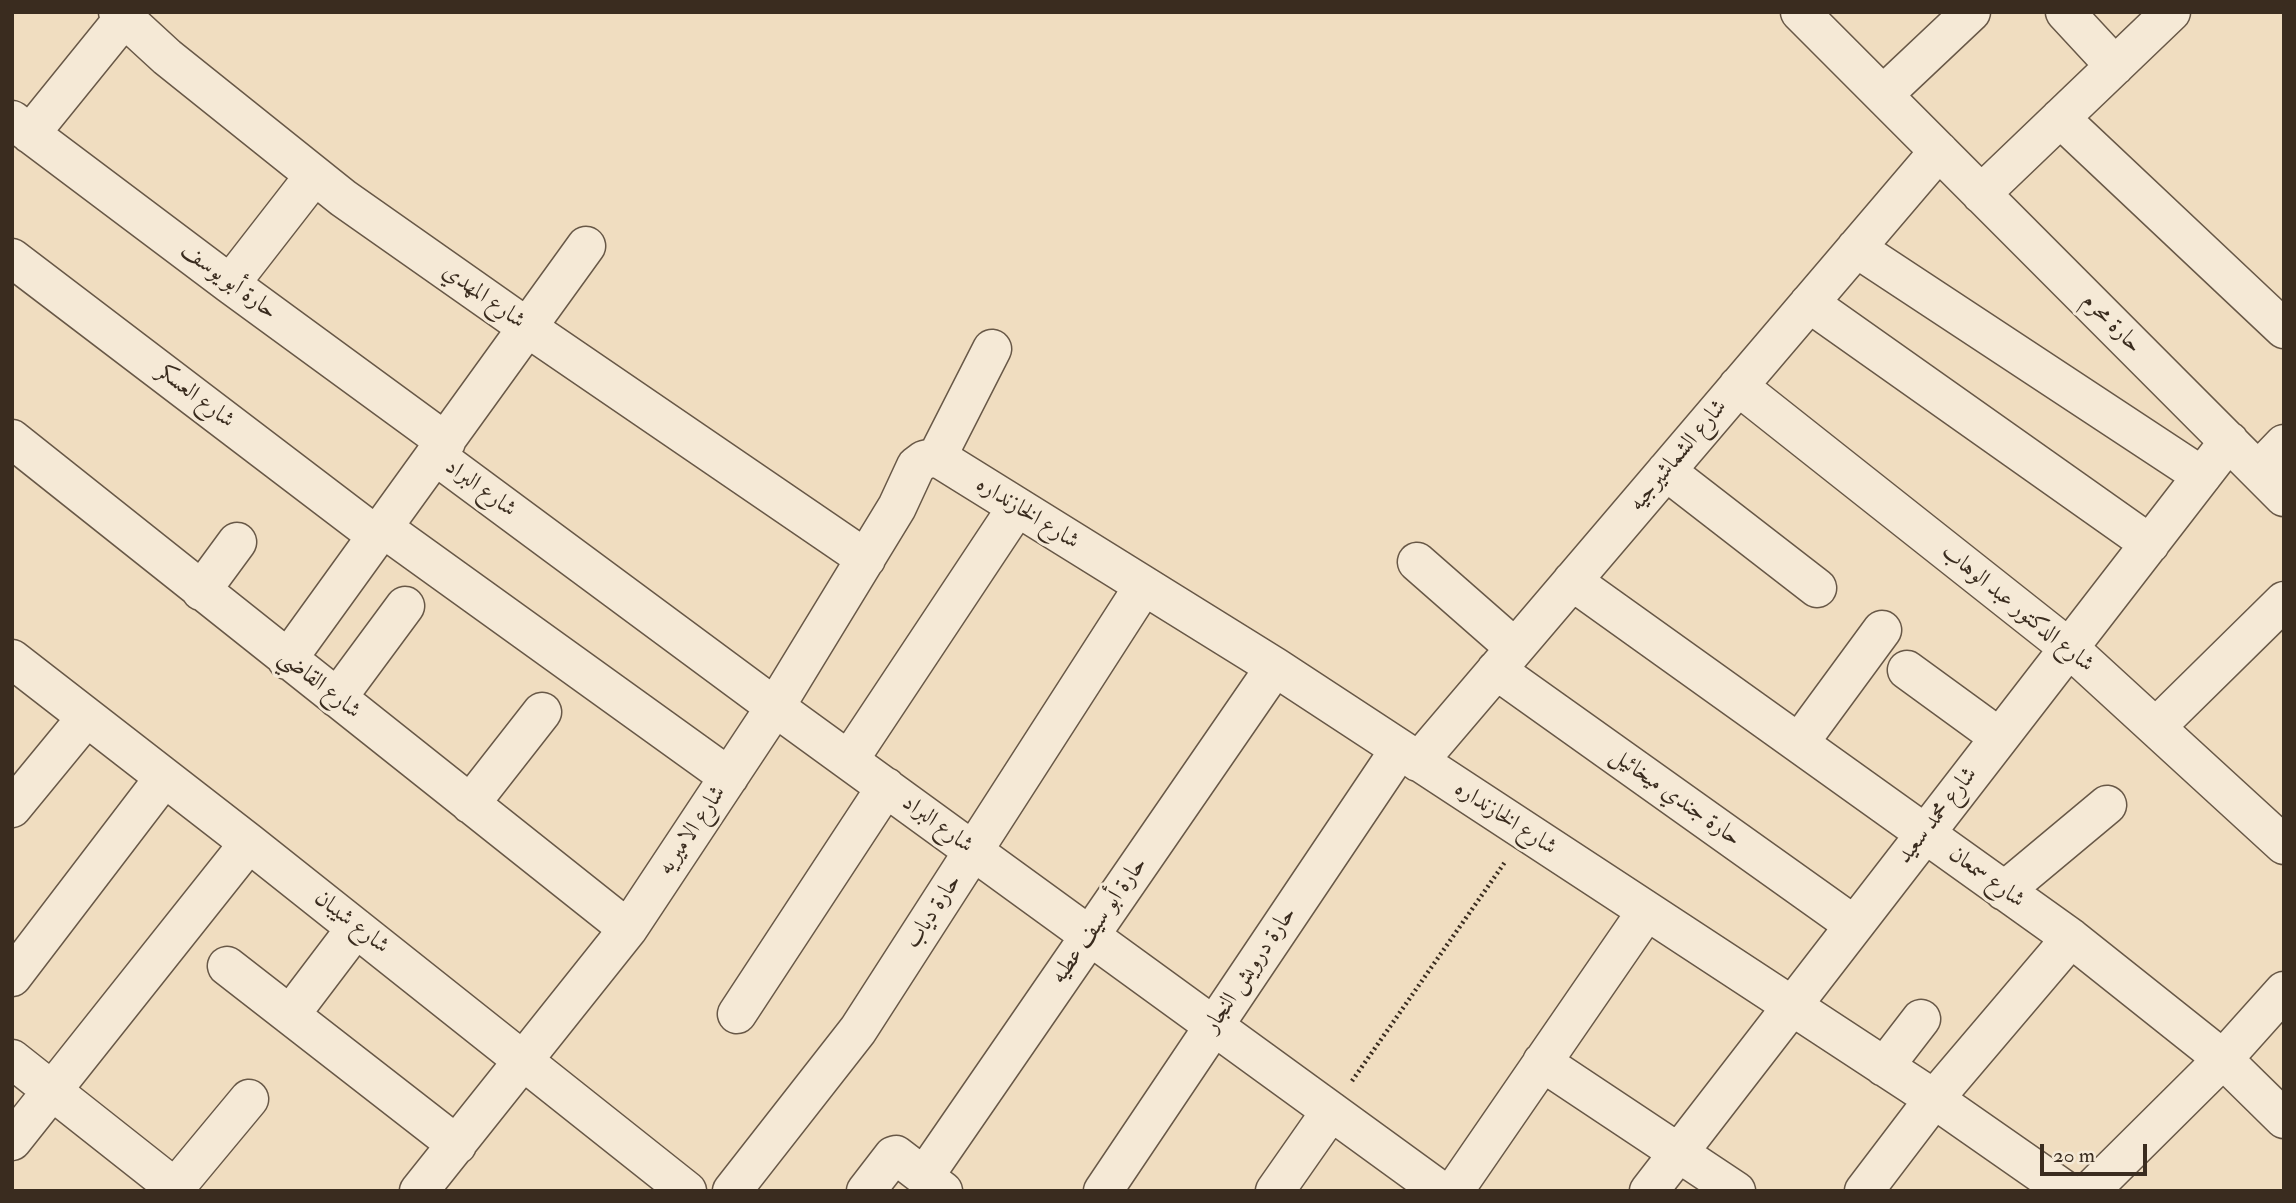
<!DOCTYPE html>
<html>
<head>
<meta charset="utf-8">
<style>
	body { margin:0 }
	#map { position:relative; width:2296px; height:1203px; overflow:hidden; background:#f0ddc0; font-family:"IM FELL Double Pica",serif }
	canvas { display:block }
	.frame { position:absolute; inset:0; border:14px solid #3a2c1f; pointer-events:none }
	.scale { position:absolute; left:2040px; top:1144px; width:107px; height:32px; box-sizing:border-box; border:4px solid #3a2c1f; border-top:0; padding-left:9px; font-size:21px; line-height:24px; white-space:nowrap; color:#3a2c1f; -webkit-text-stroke:5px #f5e9d6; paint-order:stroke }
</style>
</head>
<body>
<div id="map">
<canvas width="2296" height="1203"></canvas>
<div class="frame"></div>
<div class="scale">20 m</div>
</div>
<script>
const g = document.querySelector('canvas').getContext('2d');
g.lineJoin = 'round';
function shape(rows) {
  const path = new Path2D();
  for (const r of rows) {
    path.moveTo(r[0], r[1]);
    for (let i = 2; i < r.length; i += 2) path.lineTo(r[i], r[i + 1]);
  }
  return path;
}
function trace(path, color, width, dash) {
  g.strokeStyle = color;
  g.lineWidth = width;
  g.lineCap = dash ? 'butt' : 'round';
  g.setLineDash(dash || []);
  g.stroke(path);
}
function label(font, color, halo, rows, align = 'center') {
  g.font = font + ' "IM FELL Double Pica",Amiri,serif';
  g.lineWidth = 6;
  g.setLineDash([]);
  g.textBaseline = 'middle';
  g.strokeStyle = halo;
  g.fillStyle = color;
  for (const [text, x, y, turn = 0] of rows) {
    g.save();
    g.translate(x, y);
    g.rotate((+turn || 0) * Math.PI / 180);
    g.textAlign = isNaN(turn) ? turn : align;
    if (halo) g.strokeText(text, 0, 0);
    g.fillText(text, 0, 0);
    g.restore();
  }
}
const path = shape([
	[1352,1081,1505,862]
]);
const minor = shape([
	[118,12,167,57,343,198,528,328,866,559],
	[1800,12,2284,497],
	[2065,12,2115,66],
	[1883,95,1971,12],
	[2060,118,2284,329],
	[12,120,230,284,446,442],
	[30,134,124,18],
	[1981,194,2171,12],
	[1856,248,2202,476],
	[12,258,377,536],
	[230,284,314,176],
	[1809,303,2150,544],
	[1738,386,2069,648,2284,845],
	[12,439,628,929],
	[436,456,775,707,1441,1191],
	[937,457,1275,667,1934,1099,2066,1191],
	[937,457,992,349],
	[1666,471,1817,588],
	[2258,471,2284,444],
	[383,528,729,777],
	[1417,562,1515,648],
	[1572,581,2071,938,2223,1059,2284,1119],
	[201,591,237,542],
	[12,659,249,843,687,1191],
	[287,660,586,246],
	[1496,670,1854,925],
	[1907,670,1999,737],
	[337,698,405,606],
	[2156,727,2284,601],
	[1799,743,1882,630],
	[849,760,1017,507],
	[1418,762,1939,151],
	[470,804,542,712],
	[12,808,86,718],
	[2004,891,2107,805],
	[227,966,457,1145],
	[12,977,164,778],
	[737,1014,886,787],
	[290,1015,356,928],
	[12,1059,179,1191],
	[1542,1062,1736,1191],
	[1884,1067,1921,1019],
	[12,1141,249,843],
	[925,1175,1275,667],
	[175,1188,249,1099],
	[419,1191,628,929,775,707,897,507,916,466,924,460,937,457],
	[732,1191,858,1030,1143,587],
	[866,1191,893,1156,896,1155,943,1191],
	[1103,1191,1400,749],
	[1275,1191,1331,1111],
	[1454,1191,1646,912],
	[1649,1191,2229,441],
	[1864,1191,1934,1099,2071,938],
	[2090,1191,2223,1059,2284,991]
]);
const streetNames = [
	["حارة أبو يوسف",228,282,36],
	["شارع المهدي",483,297,35],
	["حارة محرم",2111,324,45],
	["شارع العسكر",195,397,37],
	["شارع الشماشيرجيه",1679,456,-50],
	["شارع البراد",480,489,36],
	["شارع الخازنداره",1027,514,32],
	["شارع الدكتور عبد الوهاب",2017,609,39],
	["شارع القاضي",319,685,38],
	["حارة جندي ميخائيل",1675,798,35],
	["شارع محمد سعيد",1938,816,-52],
	["شارع الخازنداره",1505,819,33],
	["شارع البراد",937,825,36],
	["شارع الاميريه",693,831,-56],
	["شارع سمعان",1986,878,36],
	["حارة دياب",934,912,-57],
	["حارة أبو سيف عطيه",1100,921,-55],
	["شارع شيبان",351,923,38],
	["حارة درويش النجار",1251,970,-56]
];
trace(minor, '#685847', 41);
trace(path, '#3a2c1f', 4.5, [2, 3.5]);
trace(minor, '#f5e9d6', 38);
label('23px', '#3a2c1f', '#f5e9d6', streetNames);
</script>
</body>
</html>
